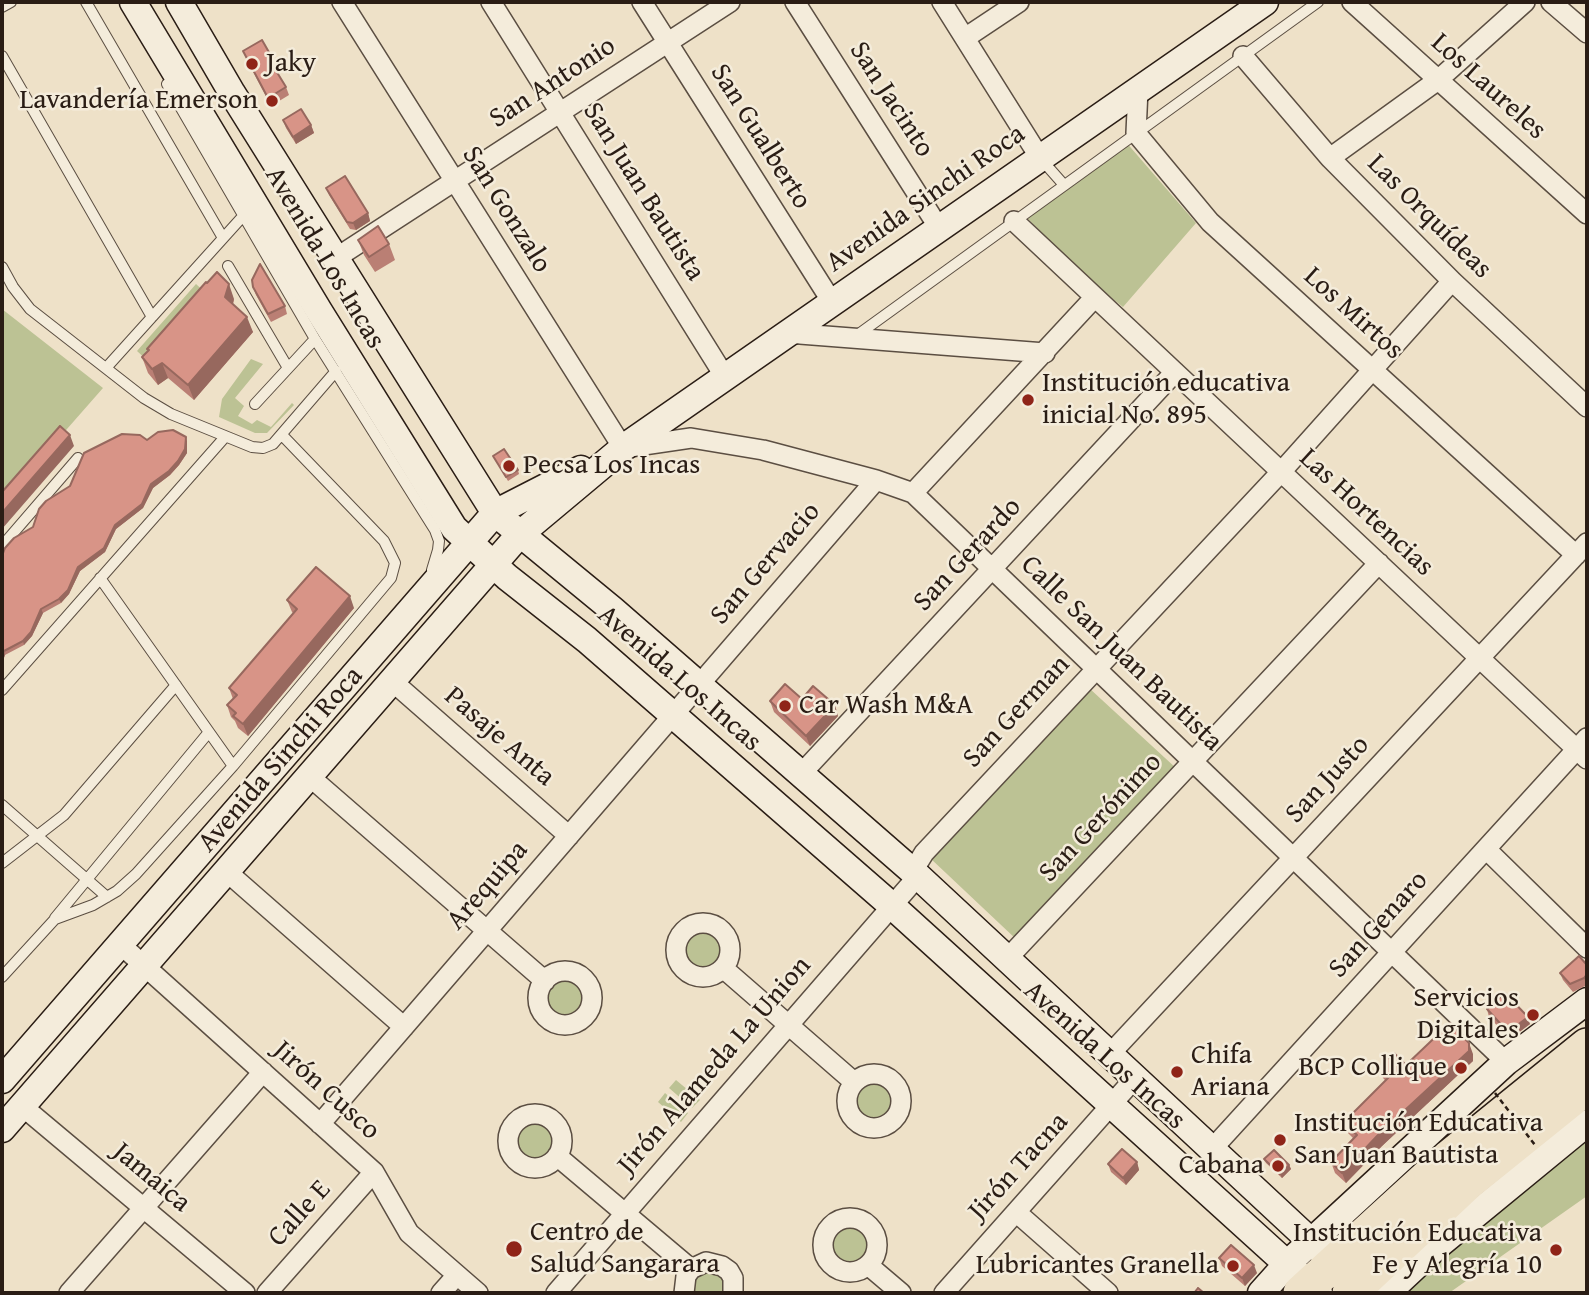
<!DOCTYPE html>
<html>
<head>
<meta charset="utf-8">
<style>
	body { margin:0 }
	#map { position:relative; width:1589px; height:1295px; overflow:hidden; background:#eee1c8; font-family:"Gentium Book Plus",serif }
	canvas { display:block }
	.frame { position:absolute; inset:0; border:4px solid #2a1d15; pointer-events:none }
</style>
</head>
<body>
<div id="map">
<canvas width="1589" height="1295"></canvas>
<div class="frame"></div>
</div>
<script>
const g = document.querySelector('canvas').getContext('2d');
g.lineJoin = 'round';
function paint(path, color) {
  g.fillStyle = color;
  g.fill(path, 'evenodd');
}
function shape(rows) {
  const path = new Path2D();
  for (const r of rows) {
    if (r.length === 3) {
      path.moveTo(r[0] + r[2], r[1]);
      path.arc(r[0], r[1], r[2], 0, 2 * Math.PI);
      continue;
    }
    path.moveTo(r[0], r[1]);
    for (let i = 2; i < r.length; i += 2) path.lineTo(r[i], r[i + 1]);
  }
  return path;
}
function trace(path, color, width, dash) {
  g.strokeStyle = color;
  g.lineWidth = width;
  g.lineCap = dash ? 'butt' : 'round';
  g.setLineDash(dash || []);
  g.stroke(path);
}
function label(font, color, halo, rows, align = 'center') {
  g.font = font + ' "Gentium Book Plus",serif';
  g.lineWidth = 5;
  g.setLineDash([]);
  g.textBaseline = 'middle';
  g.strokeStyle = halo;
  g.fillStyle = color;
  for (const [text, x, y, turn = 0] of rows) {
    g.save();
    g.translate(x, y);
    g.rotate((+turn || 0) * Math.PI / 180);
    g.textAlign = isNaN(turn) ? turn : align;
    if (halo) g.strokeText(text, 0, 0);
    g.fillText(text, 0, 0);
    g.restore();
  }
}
const green = shape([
	[1125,141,1196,223,1123,307,1095,285,1024,215],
	[196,284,209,296,150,363,137,351],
	[2,309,103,388,2,503],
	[251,359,263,364,235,398,244,406,238,416,252,424,257,420,271,427,292,403,294,405,267,433,255,433,219,417,222,399],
	[1089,688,1177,769,1017,940,930,858],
	[704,949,21],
	[565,999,22],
	[874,1101,21],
	[676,1080,700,1100,692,1108,669,1088],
	[665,1093,688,1113,681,1122,658,1102],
	[536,1140,21],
	[1582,1138,1587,1145,1587,1196,1449,1293,1407,1293,1405,1291],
	[850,1244,20],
	[703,1269,722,1273,728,1293,691,1293,690,1283]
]);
const lane = shape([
	[86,2,223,238],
	[2,7,11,2],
	[2,56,152,317],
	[167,84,315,339,435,530,439,541,438,550,432,570],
	[1041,159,1064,185],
	[228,266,288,368],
	[2,267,13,287,30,309,144,398,171,414,252,447,263,448,273,444,336,371],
	[856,336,1318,2],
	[106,368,244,215],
	[255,404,315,339],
	[2,546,78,458],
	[100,578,233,766],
	[2,690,225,437],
	[2,805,107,897],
	[2,863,64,815,176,685],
	[55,918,209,732],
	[2,977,55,919,93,905,117,891,136,874,233,766,391,578,395,563,384,541,282,435]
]);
const street = shape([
	[342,2,623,448,691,438,763,450,876,480,913,493,1506,1062],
	[491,2,725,377],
	[642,2,832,302],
	[795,2,939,228],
	[942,2,1040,158],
	[1352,2,1587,214],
	[1551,2,1587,33],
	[965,38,1019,2],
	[1243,56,1330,158,1452,281,1587,407],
	[1138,89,1136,133,1210,222,1576,555],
	[1330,158,1438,80,1525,2],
	[1014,221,1587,759],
	[336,258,730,2],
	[787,333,1045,353],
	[913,493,1095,297],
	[392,681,569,836],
	[801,774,1175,372],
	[309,776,545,981],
	[1486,849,1587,948],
	[226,871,404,1027],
	[913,871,924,853,1281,472,1452,281],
	[703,950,27],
	[120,944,374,1172,409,1233,478,1293],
	[1007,959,1379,563],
	[723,968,854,1082],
	[565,998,27],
	[1110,1054,1587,543],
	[874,1101,27],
	[22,1106,245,1293],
	[535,1141,27],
	[320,1124,876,480],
	[1212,1149,1587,738],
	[557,1156,691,1269],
	[1016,1212,1108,1293],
	[850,1245,27],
	[868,1265,901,1293],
	[69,1293,263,1072],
	[267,1293,374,1172],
	[441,1293,457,1275],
	[556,1293,918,876],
	[684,1293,686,1276,691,1269,706,1262,722,1266,729,1271,733,1278,733,1293],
	[944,1293,1135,1078]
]);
const secondary = shape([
	[133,2,319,311,454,528,507,577,587,640,891,905,1319,1293],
	[179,2,232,93,495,513,613,610,918,876,1347,1275],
	[2,1080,495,513,581,469],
	[2,1129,519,535,623,448,1265,2],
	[1261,1293,1287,1264,1506,1062,1587,1001],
	[1387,1293,1436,1247,1587,1123]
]);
const highway = shape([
	[1301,1293,1450,1157,1587,1046],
	[1350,1293,1467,1183,1587,1086]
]);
const pathBridge = shape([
	[1495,1093,1535,1145]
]);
const wall = shape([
	[243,51,270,54,273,62,271,63,286,87,289,95,271,106,246,58],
	[283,120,311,125,314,133,296,144,286,128],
	[326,188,368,213,370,221,356,230,350,229,329,195],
	[358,240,389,244,395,260,375,272,364,255],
	[253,287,285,306,287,314,271,322,256,295],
	[234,299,233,304,253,332,194,400,168,378,158,385,148,373,142,357,148,351,147,349],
	[147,440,187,441,187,453,179,465,170,475,153,488,143,508,116,529,105,552,80,571,69,594,61,603,43,613,32,636,24,645,5,655,2,663,2,556,33,527],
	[493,456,518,470,519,474,508,481],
	[287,600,354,608,248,736,238,728,235,721,231,717,227,705,233,699,229,688,293,613,292,612],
	[770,701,838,716,810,746,774,712],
	[1587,965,1587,985,1573,992,1563,980,1560,973],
	[1487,1009,1530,1024,1510,1039,1489,1017],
	[1473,1054,1473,1061,1382,1146,1346,1183,1335,1173,1331,1162,1353,1138,1347,1132,1344,1122,1386,1081,1383,1078,1379,1067,1406,1065],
	[1264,1159,1289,1165,1291,1169,1282,1178,1266,1163],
	[1137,1162,1139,1170,1126,1185,1111,1172,1108,1164],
	[1219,1258,1257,1273,1245,1286,1222,1266]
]);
const shadedWall = shape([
	[311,125,314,133,296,144,293,137],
	[368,213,370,221,356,230,353,223],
	[229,284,234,299,231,312,225,297],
	[247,317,253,332,194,400,188,385],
	[162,363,168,378,158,385,152,369],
	[70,435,74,446,2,529,2,513],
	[186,437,187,441,187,453,179,465,170,475,153,488,143,508,116,529,105,552,80,571,69,594,61,603,59,599,78,567,151,484],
	[350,596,354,608,248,736,243,724],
	[41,609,43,613,32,636,24,645,23,641],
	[4,651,5,655,2,663,2,656],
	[835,705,838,716,810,746,806,736],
	[1587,974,1587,985,1584,978],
	[1528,1017,1530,1024,1510,1039,1508,1032],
	[1469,1043,1473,1054,1473,1061,1382,1146,1346,1183,1342,1173],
	[1137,1162,1139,1170,1126,1185,1123,1178],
	[1289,1165,1291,1169,1282,1178,1280,1174],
	[1254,1265,1257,1273,1245,1286,1242,1278]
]);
const building = shape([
	[262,40,270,54,267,56,286,87,268,98,243,51,262,40],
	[301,109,311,125,293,137,283,120,301,109],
	[345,176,368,213,353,223,347,222,326,188,345,176],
	[378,226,389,244,369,257,358,240,378,226],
	[260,264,285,306,268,314,253,287,252,280,260,264],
	[217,272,229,284,225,297,247,317,188,385,162,363,152,369,142,357,149,350,147,349,206,282,207,283,217,272],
	[60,426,70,435,2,513,2,492,60,426],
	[173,430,186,437,185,449,178,461,169,471,151,484,142,504,115,525,104,548,78,567,68,590,59,599,41,609,31,632,23,641,4,651,2,656,2,556,5,548,14,538,33,527,39,509,46,501,70,486,84,453,122,434,140,435,147,440,158,432,173,430],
	[504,449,518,470,506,477,493,456,504,449],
	[316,567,350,596,243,724,233,716,236,713,227,705,237,695,229,688,297,609,287,600,316,567],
	[785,684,802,699,813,686,835,705,806,736,770,701,785,684],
	[1579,956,1587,965,1587,974,1584,978,1570,984,1560,973,1579,956],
	[1505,993,1528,1017,1508,1032,1487,1009,1505,993],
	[1450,1023,1469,1043,1469,1051,1378,1135,1342,1173,1331,1162,1357,1135,1344,1122,1389,1077,1379,1067,1394,1053,1406,1065,1450,1023],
	[1122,1149,1137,1162,1123,1178,1108,1164,1122,1149],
	[1274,1150,1289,1165,1280,1174,1264,1159,1274,1150],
	[1231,1245,1254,1265,1242,1278,1219,1258,1231,1245],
	[1198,1288,1204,1293,1194,1293,1198,1288]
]);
const markers = [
	[252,64,7,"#8f2418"],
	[272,101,7,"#8f2418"],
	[1028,400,7,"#8f2418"],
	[509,466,7,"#8f2418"],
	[785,706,7,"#8f2418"],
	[1533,1015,7,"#8f2418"],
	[1461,1068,7,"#8f2418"],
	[1177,1072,7,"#8f2418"],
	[1280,1140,7,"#8f2418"],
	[1278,1166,7,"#8f2418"],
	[514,1249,9,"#8f2418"],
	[1556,1250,7,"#8f2418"],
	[1233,1266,7,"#8f2418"]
];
const poiNames = [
	["Jaky",266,64],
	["Lavandería Emerson",258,101,"right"],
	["Institución educativa",1042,384],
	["inicial No. 895",1042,416],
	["Pecsa Los Incas",523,466],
	["Car Wash M&A",799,706],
	["Servicios",1519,999,"right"],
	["Digitales",1519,1031,"right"],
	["Chifa",1191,1056],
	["Ariana",1191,1088],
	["BCP Collique",1447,1068,"right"],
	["Institución Educativa",1294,1124],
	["San Juan Bautista",1294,1156],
	["Cabana",1264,1166,"right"],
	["Centro de",530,1233],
	["Salud Sangarara",530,1265],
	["Institución Educativa",1542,1234,"right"],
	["Fe y Alegría 10",1542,1266,"right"],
	["Lubricantes Granella",1219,1266,"right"]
];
const streetNames = [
	["San Antonio",553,83,-33],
	["Los Laureles",1488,87,42],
	["San Jacinto",891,100,57],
	["San Gualberto",760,137,58],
	["San Juan Bautista",643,192,58],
	["Avenida Sinchi Roca",926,199,-35],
	["San Gonzalo",506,210,58],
	["Las Orquídeas",1429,217,45],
	["Avenida Los Incas",324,258,59],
	["Los Mirtos",1353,314,42],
	["Las Hortencias",1366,513,43],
	["San Gerardo",968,555,-47],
	["San Gervacio",766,564,-49],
	["Calle San Juan Bautista",1121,654,44],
	["Avenida Los Incas",679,679,41],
	["San German",1017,712,-47],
	["Pasaje Anta",499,737,41],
	["Avenida Sinchi Roca",281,760,-49],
	["San Justo",1328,780,-47],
	["San Gerónimo",1101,818,-47],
	["Arequipa",488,886,-49],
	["San Genaro",1379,925,-48],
	["Avenida Los Incas",1104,1056,42],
	["Jirón Alameda La Union",715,1066,-49],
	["Jirón Cusco",326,1091,42],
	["Jirón Tacna",1019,1167,-48],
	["Jamaica",151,1178,40],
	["Calle E",300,1214,-48]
];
paint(green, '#bcc294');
trace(lane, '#5b4e42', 12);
trace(street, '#5b4e42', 22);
trace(secondary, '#2a1d15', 29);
trace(highway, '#2a1d15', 38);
trace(lane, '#f4ecdb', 10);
trace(street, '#f4ecdb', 19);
trace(secondary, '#f4ecdb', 26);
trace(highway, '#eee1c8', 35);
trace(pathBridge, '#2a1d15', 2.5, [5, 3.5]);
paint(wall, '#ba7f74');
paint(shadedWall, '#97685e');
paint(building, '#d89487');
trace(building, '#97685e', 2);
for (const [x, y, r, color] of markers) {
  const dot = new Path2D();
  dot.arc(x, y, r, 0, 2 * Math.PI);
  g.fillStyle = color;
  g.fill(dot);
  trace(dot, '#f4ecdb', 2.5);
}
label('28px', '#2a1d15', '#f4ecdb', poiNames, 'left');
label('28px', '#2a1d15', '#f4ecdb', streetNames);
</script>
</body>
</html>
